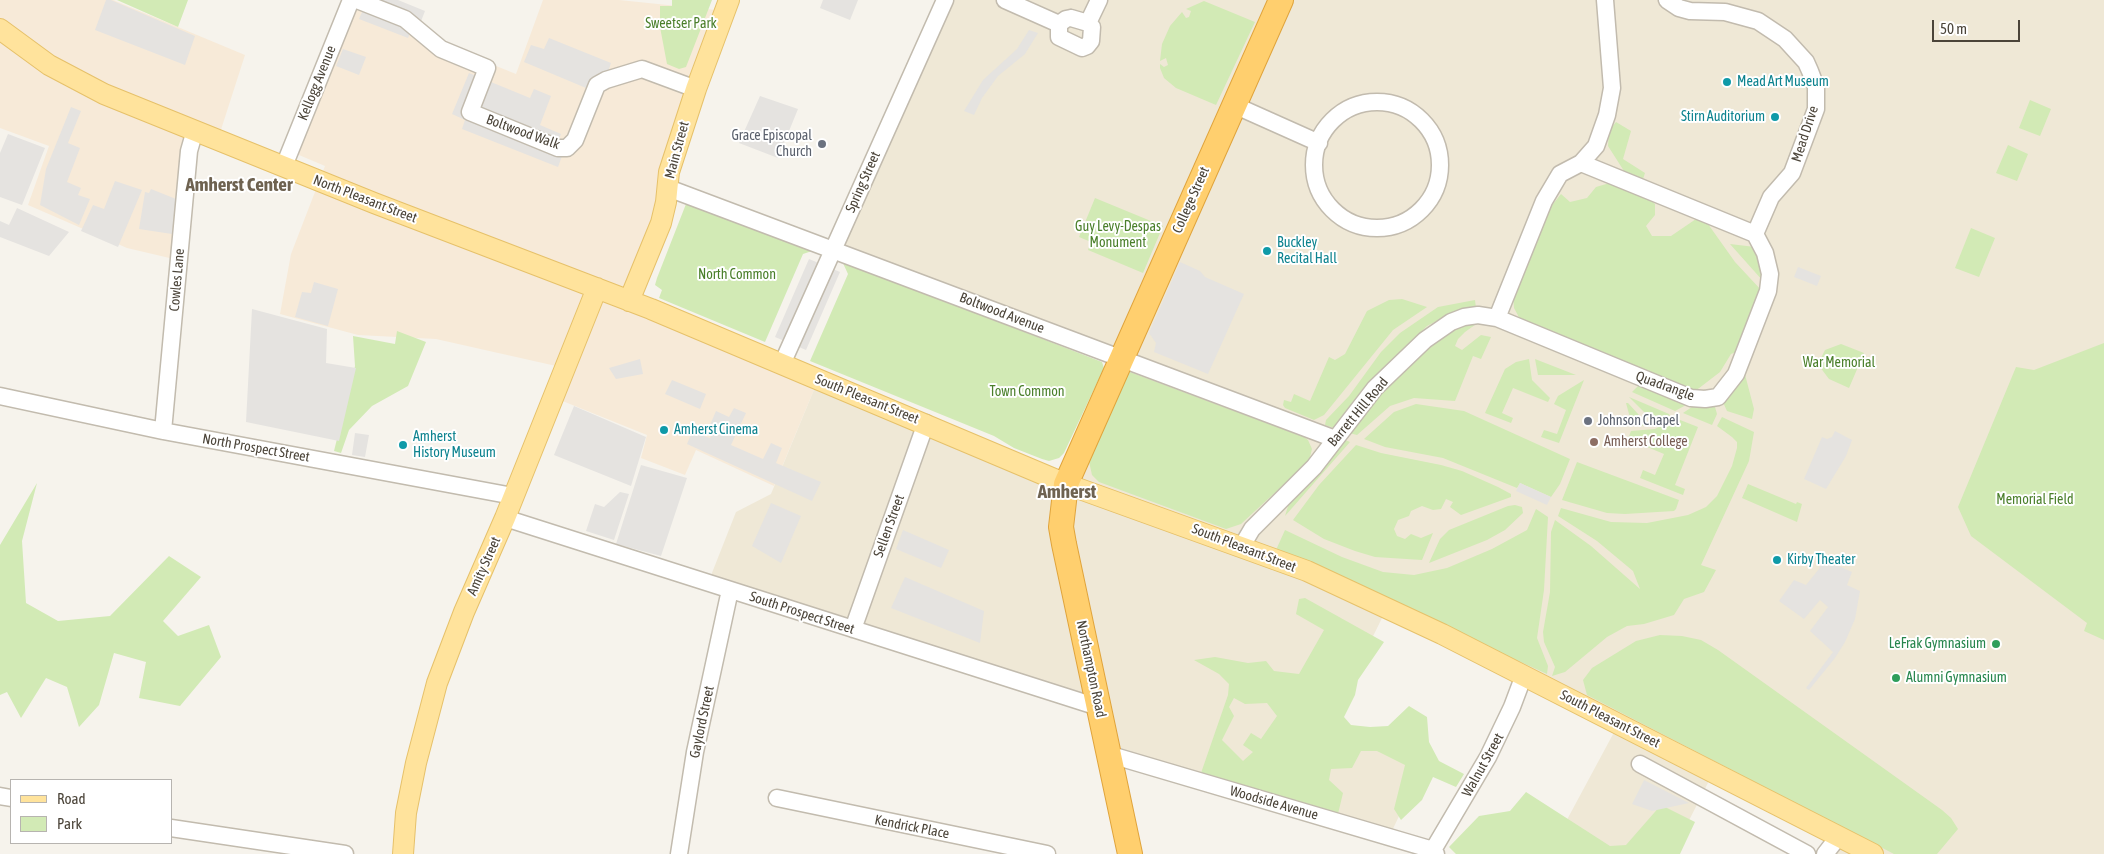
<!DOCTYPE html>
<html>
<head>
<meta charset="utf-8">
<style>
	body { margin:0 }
	#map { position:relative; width:2104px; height:854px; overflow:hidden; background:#f6f3ec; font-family:"Asap Condensed",sans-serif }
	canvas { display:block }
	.legend { position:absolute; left:10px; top:779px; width:162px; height:65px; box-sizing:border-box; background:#fff; border:1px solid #b7b4b0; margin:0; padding:6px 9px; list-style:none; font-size:15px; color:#4b4439 }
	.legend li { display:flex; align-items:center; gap:10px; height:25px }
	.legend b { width:25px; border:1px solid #b7b4b0 }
	.scale { position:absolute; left:1932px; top:20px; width:88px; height:22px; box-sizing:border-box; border:2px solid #4b4439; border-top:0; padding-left:6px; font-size:15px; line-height:18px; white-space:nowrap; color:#4b4439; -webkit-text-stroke:4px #fff; paint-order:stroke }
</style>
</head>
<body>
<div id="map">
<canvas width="2104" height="854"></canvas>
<ul class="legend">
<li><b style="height:6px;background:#ffe39c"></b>Road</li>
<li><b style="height:14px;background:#d2eab5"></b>Park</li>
</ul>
<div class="scale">50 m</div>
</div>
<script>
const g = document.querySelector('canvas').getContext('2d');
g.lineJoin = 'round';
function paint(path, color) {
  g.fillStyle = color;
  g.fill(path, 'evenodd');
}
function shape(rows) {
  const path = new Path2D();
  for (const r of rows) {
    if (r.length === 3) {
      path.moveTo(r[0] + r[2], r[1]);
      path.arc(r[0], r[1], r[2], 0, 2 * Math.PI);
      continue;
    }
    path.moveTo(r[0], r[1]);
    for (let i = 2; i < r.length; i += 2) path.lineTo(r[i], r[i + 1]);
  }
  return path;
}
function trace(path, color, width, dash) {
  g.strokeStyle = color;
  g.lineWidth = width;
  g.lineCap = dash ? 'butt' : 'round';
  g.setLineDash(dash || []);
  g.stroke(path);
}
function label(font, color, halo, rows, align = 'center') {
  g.font = font + ' "Asap Condensed",sans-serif';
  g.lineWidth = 4;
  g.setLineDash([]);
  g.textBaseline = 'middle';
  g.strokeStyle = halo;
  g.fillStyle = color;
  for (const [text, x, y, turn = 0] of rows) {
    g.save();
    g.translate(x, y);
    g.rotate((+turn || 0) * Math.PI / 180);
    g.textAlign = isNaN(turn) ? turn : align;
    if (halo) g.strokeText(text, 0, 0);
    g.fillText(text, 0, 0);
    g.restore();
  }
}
const commercial = shape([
	[0,0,113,0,245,55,218,139,195,130,178,260,127,248,28,205,49,146,0,128,0,29,4,23,0,19],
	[351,0,444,45,516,74,543,0,619,0,726,11,629,301,818,380,774,486,696,450,685,475,641,458,647,435,560,400,565,368,436,339,358,335,280,314,291,254,325,166,299,155,296,148]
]);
const education = shape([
	[945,0,2104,0,2104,854,1830,854,1839,836,1714,771,1672,854,1583,854,1562,829,1619,723,1386,610,1330,723,1424,764,1389,837,1111,755,1098,707,708,583,736,512,771,494,818,380,1066,484,1120,359,833,248]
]);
const green = shape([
	[117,0,188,0,178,27],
	[672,0,712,0,686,67,679,69,667,64,660,27,660,6,672,6],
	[1204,1,1255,22,1216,105,1176,88,1164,78,1160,68,1160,64,1164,67,1168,65,1166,58,1160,61,1162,44,1170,26,1182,12,1186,18,1189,17,1191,11,1186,9],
	[2030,100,2051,109,2040,136,2019,128],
	[1616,122,1631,131,1623,159,1645,173,1639,191,1655,204,1655,215,1646,226,1652,236,1671,236,1696,219,1708,224,1735,262,1762,291,1759,302,1736,352,1731,354,1720,372,1694,392,1521,321,1514,308,1513,294,1545,223,1545,214,1561,194,1570,202,1587,198,1596,187,1613,182,1624,171,1608,146,1609,131],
	[2008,145,2028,154,2017,181,1996,173],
	[1095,198,1163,226,1143,273,1088,250,1091,242,1079,237],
	[686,204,695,204,815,250,803,254,765,342,659,298,662,290,655,285,657,278],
	[1971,228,1995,238,1979,277,1955,268],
	[1730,244,1755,247,1762,261,1763,281],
	[842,261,1102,362,1104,368,1064,453,1059,458,1049,461,1042,459,1014,448,994,436,810,361,848,274],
	[1402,299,1427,307,1393,330,1324,415,1314,420,1285,408,1283,405,1284,400,1291,402,1294,394,1310,401,1329,357,1335,360,1345,354,1367,311,1389,300],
	[1475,300,1476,308,1448,315,1427,326,1380,373,1334,428,1325,425,1326,420,1349,396,1381,352,1400,333,1438,307],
	[1469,322,1479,322,1465,332,1458,339,1455,346,1462,350,1481,335,1491,337,1481,359,1473,356,1455,401,1414,398,1390,406,1357,435,1349,433,1379,393,1437,338],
	[397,331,426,342,408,386,372,406,349,430,341,453,334,451,355,366,353,336,395,344],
	[2104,343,2104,640,2084,631,2087,623,1971,536,1958,507,2016,367,2034,370],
	[1841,344,1864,353,1849,388,1829,379,1820,367,1820,360,1825,350],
	[1529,359,1532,380,1550,398,1548,402,1513,388,1502,413,1513,418,1511,423,1485,413,1505,369,1516,362],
	[1535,359,1576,375,1538,375],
	[1742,363,1754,409,1752,419,1727,411,1721,398],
	[1127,371,1304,437,1308,440,1312,449,1309,461,1241,524,1226,529,1099,482,1092,475,1088,457],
	[1584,380,1559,443,1541,437,1544,430,1557,434,1566,410,1554,404,1558,396],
	[1642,382,1688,404,1675,411,1632,392],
	[1629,397,1669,414,1670,416,1656,424],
	[1626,403,1628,403,1649,426,1632,425],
	[1416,404,1464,411,1570,459,1560,484,1551,497,1520,483,1517,488,1443,458,1385,447,1364,439,1394,412],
	[1695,405,1715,407,1717,414,1712,425,1683,413],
	[1722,417,1754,432,1749,461,1701,565,1716,570,1704,592,1684,599,1674,615,1644,624,1627,626,1607,637,1565,672,1552,676,1555,667,1544,642,1543,632,1550,592,1551,532,1555,520,1591,546,1640,589,1633,571,1597,541,1558,516,1561,508,1611,522,1647,523,1688,515,1706,507,1717,496,1732,466,1737,448,1737,442,1732,437,1717,426],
	[1675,418,1698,427,1675,485,1685,489,1683,495,1640,478,1643,470,1655,475,1664,454,1628,439,1631,431,1655,429],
	[1343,439,1350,442,1285,516,1289,503],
	[1356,445,1381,453,1441,465,1462,471,1498,487,1511,494,1511,497,1461,515,1450,507,1453,502,1446,499,1441,509,1433,510,1422,506,1411,511,1409,516,1398,520,1394,529,1397,536,1405,539,1411,534,1421,538,1433,533,1422,560,1375,557,1355,551,1324,539,1293,520,1319,485],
	[1577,462,1679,500,1676,509,1674,511,1625,514,1607,513,1562,500],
	[37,483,22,541,26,603,58,621,110,616,169,556,201,577,163,621,178,636,209,625,221,657,180,706,139,698,146,662,114,653,99,705,79,727,67,687,46,678,21,718,7,692,0,695,0,545],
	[1748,484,1796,504,1797,502,1802,504,1797,522,1742,498],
	[1515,505,1522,507,1523,513,1505,530,1487,540,1429,563,1440,539,1449,530,1508,506],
	[1536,509,1548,517,1544,590,1537,638,1548,666,1547,674,1276,550,1285,530,1342,557,1383,572,1414,575,1447,568,1492,549,1527,530],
	[1305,598,1384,642,1358,680,1355,695,1344,717,1351,725,1370,727,1388,726,1409,706,1427,717,1429,742,1439,761,1464,774,1456,787,1433,777,1422,800,1401,820,1394,809,1405,765,1377,751,1361,751,1352,768,1331,769,1329,780,1343,793,1337,818,1261,796,1201,773,1228,695,1229,684,1219,674,1194,660,1215,657,1248,663,1266,661,1274,671,1299,674,1324,630,1296,614,1299,599],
	[1234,698,1245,704,1267,703,1277,716,1261,739,1251,733,1243,745,1253,752,1243,761,1222,740,1234,716,1229,707],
	[1660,635,1682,636,1701,640,1718,650,1942,810,1951,818,1958,829,1937,854,1894,854,1587,695,1583,680,1592,668,1636,641],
	[1526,792,1610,846,1626,845,1661,805,1695,822,1680,854,1456,854,1449,847,1479,816,1510,811]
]);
const parking = shape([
	[106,0,111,0,195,36,185,65,95,30],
	[367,0,398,0,425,11,418,29,413,26,408,38,359,19],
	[823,0,858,0,850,20,820,8],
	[1029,30,1038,33,1025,54,998,76,982,98,974,115,964,111,983,80,1017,49],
	[549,38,611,63,608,72,590,79,586,88,524,62,531,45,544,49],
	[343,49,366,57,359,75,336,66],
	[469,73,530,98,534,89,551,96,540,125,561,134,557,143,562,144,566,157,562,156,558,167,462,129,465,120,452,114],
	[760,96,798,109,778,158,739,143],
	[71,107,81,111,68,143,80,148,67,182,81,188,78,195,90,199,79,225,40,205,46,169],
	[8,134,45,148,22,205,0,197,0,153],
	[115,181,142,190,118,247,81,231,93,205,104,209],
	[151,189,176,199,172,234,139,229,145,192,149,193],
	[17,208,69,232,49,256,0,237,0,221,9,225],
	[809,259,840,272,806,350,775,337],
	[1180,262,1200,271,1205,277,1244,294,1208,374,1154,352,1156,343,1149,333],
	[1798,267,1821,276,1817,286,1794,277],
	[314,282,338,289,328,326,295,317,302,292,311,293],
	[252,309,327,329,326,363,356,368,339,441,246,422],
	[640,359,643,374,616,379,609,368],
	[672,380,706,394,700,409,665,394],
	[574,406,646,437,631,486,554,455],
	[734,408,746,413,731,445,763,459,771,443,782,448,776,463,821,482,812,501,687,444,692,432,710,438,715,428,710,425,716,411,729,417],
	[1835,431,1852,440,1846,456,1826,489,1804,479,1822,437,1827,439,1832,437],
	[355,433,369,435,365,457,352,455],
	[641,465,687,478,661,556,616,544],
	[1520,483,1551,497,1547,505,1516,491],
	[620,492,629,494,614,540,586,531,595,504,604,507],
	[771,503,801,516,781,563,752,546],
	[903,530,949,550,941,568,896,549],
	[1823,559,1852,572,1847,585,1860,591,1855,619,1845,642,1835,658,1809,690,1806,688,1833,652,1810,631,1828,607,1820,600,1804,619,1779,601,1794,580,1806,585,1819,569],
	[905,577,984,611,980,643,891,608],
	[1644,780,1689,803,1652,811,1632,804]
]);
const minor = shape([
	[357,0,405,19,441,49,487,68,470,112,558,148,567,148,575,140,597,85,606,80,642,69,696,89],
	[1005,0,1059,24],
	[1667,0,1679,8,1690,11,1725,12,1758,21,1785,39,1806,62,1810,71,1816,87,1816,109,1792,173,1771,197,1755,234],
	[1071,18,1088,23,1092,27,1091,41,1087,46,1082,48,1059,37,1059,24,1066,19,1071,18],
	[1088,23,1099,0],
	[1377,165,63],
	[1234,105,1319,143],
	[1581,163,1755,234,1765,253,1770,274,1768,291,1736,374,1718,397,1705,399,1691,398,1497,318,1544,201,1560,174,1581,163,1596,146,1607,115,1612,88,1605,0],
	[284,166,351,0],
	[668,188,1335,439],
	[782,364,945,0],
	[0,396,163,431,513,496],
	[163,431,189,151,195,130],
	[505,518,1098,707],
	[1242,546,1252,529,1314,467,1375,388,1425,340,1451,322,1464,317,1478,315,1497,318],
	[853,629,926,423],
	[1111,755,1433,850,1436,854],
	[1640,764,1807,854],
	[0,796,11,798],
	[777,798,1047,854],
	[171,828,345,854],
	[1433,850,1488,757,1512,707,1524,675],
	[679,854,695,752,730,590],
	[1825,854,1839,836]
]);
const major = shape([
	[0,29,49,65,104,94,374,203,651,309,1066,484,1307,571,1442,634,1873,854],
	[629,301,661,223,666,202,669,172,696,89,729,0],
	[403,854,406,813,416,763,437,683,464,612,505,518,597,288]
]);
const highway = shape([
	[1130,854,1064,544,1061,527,1066,484,1281,0]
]);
const markers = [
	[1727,82,5,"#0f9aa8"],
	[1775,117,5,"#0f9aa8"],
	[822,144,5,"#6b7280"],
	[1267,251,5,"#0f9aa8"],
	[1588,421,5,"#6b7280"],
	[664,430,5,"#0f9aa8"],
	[1594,442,5,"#8d6e63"],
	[403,445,5,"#0f9aa8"],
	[1777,560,5,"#0f9aa8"],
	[1996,644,5,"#2e9e5b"],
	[1896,678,5,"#2e9e5b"]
];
const parkNames = [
	["Sweetser Park",681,24],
	["Guy Levy-Despas",1118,227],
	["Monument",1118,243],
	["North Common",737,275],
	["War Memorial",1839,363],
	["Town Common",1027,392],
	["Memorial Field",2035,500]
];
const cultureNames = [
	["Mead Art Museum",1737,82],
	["Stirn Auditorium",1765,117,"right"],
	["Buckley",1277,243],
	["Recital Hall",1277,259],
	["Amherst Cinema",674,430],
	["Amherst",413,437],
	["History Museum",413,453],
	["Kirby Theater",1787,560]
];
const streetNames = [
	["Kellogg Avenue",317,83,-68],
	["Boltwood Walk",523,132,20],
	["Mead Drive",1805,134,-72],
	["Main Street",677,150,-75],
	["Spring Street",863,182,-66],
	["North Pleasant Street",365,199,21],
	["College Street",1191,200,-66],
	["Cowles Lane",177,280,-85],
	["Boltwood Avenue",1002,313,21],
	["Quadrangle",1665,386,20],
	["South Pleasant Street",867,399,22],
	["Barrett Hill Road",1358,412,-50],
	["North Prospect Street",256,448,10],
	["Sellen Street",889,526,-70],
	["South Pleasant Street",1244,548,21],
	["Amity Street",484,566,-66],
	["South Prospect Street",802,613,18],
	["Northampton Road",1091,669,78],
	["South Pleasant Street",1610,719,27],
	["Gaylord Street",702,722,-78],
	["Walnut Street",1483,765,-61],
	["Woodside Avenue",1274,803,16],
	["Kendrick Place",912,827,11]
];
const worshipNames = [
	["Grace Episcopal",812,136],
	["Church",812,152],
	["Johnson Chapel",1598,421,"left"]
];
const educationNames = [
	["Amherst College",1604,442]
];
const leisureNames = [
	["LeFrak Gymnasium",1986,644],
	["Alumni Gymnasium",1906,678,"left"]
];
const districtNames = [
	["Amherst Center",239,185],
	["Amherst",1067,492]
];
paint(commercial, '#f7ead8');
paint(education, '#efe8d6');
paint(green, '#d2eab5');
paint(parking, '#e5e3e0');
trace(minor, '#c2bbae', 19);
trace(major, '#e6c16a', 22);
trace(highway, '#e0a43c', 26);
trace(minor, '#fff', 16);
trace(major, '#ffe39c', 20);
trace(highway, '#ffcf6e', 24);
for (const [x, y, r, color] of markers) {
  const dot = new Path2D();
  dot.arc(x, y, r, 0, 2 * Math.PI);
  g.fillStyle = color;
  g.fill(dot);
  trace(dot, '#fff', 2);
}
label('14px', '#4a7f2a', '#fff', parkNames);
label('14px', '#0d838f', '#fff', cultureNames, 'left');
label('14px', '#4b4439', '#fff', streetNames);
label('14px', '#5b616d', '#fff', worshipNames, 'right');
label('14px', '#785e54', '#fff', educationNames, 'left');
label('14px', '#27864d', '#fff', leisureNames, 'right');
label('bold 19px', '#6e6250', '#fff', districtNames);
</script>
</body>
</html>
